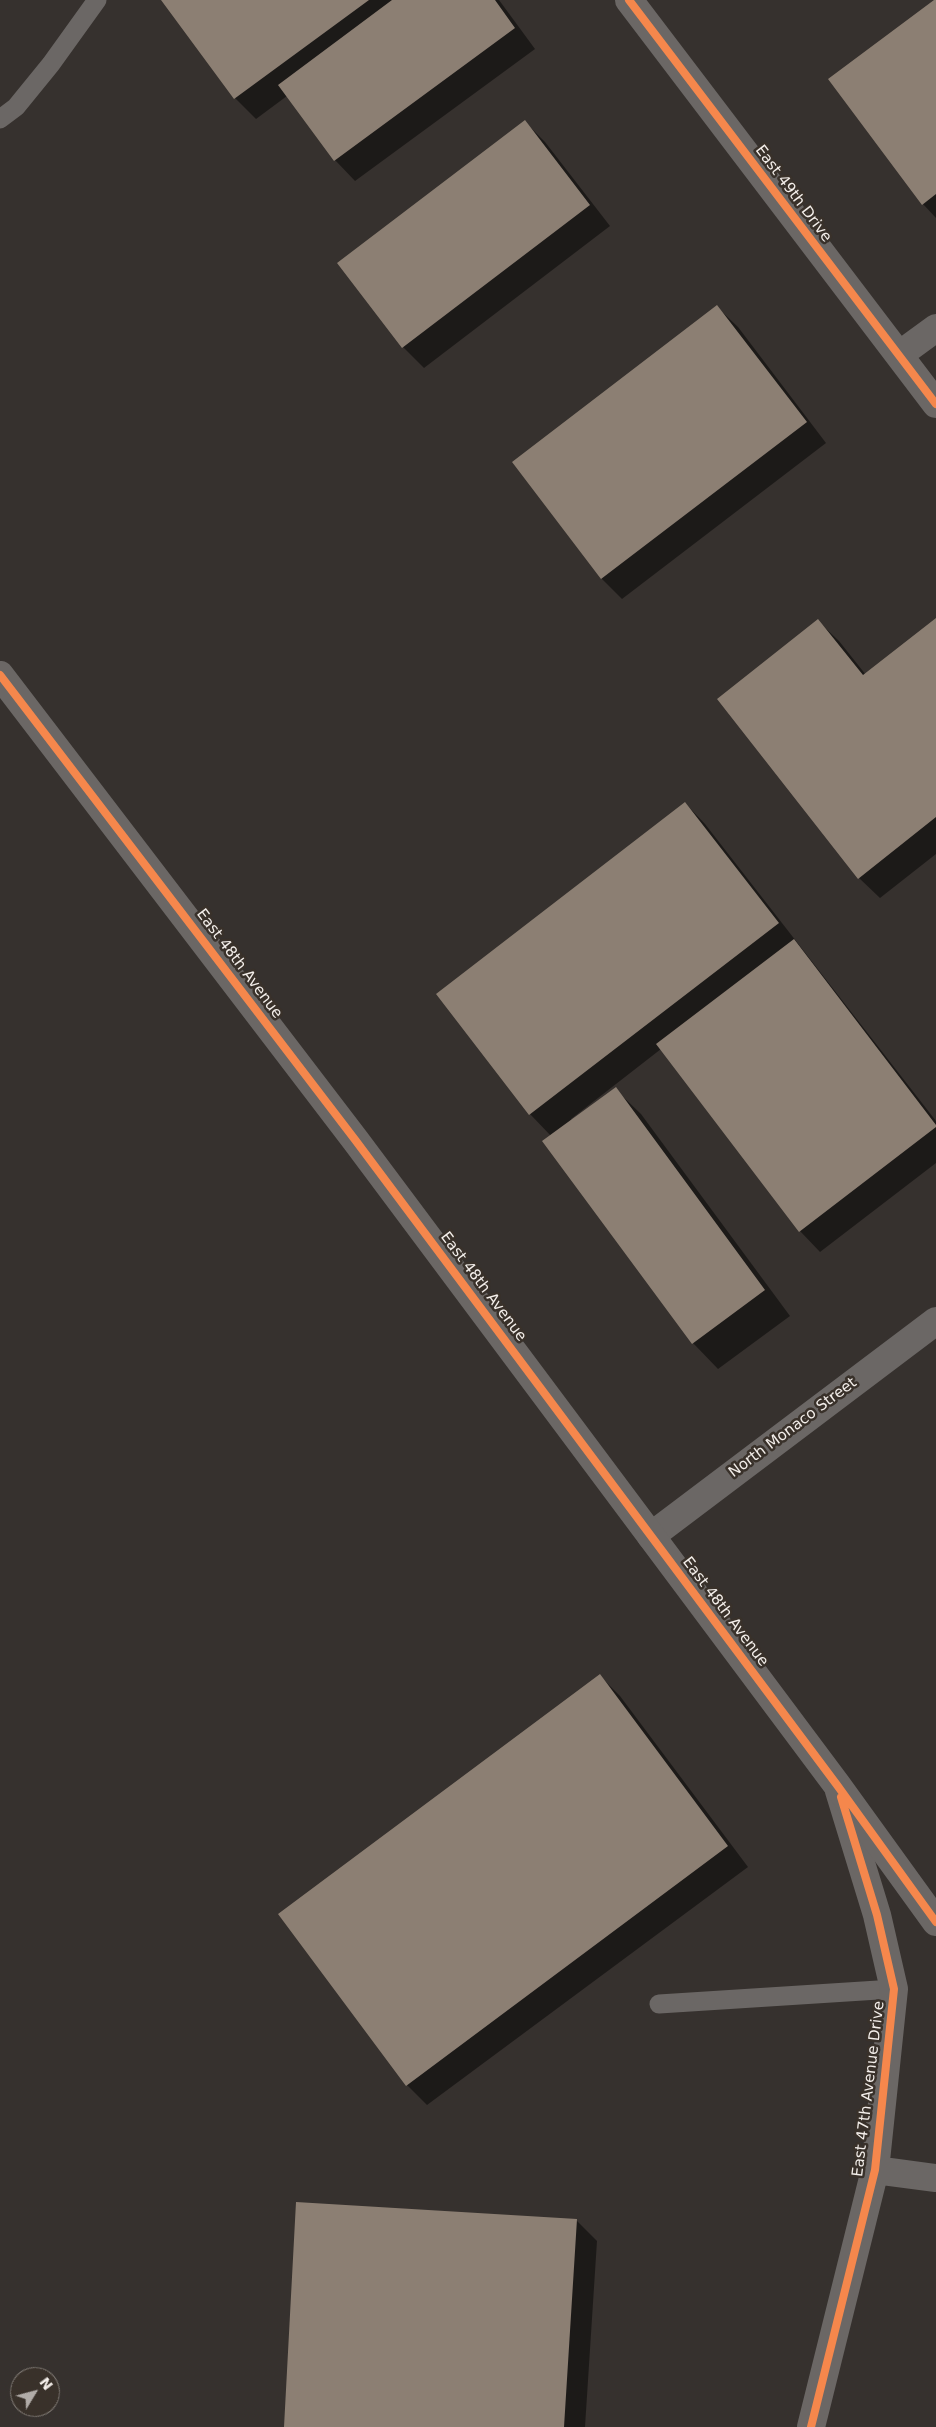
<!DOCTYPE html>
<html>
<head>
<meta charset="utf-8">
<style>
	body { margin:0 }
	#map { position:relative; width:936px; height:2427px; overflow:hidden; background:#36312e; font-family:"DejaVu Sans",sans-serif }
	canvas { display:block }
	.north { position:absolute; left:10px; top:2367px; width:50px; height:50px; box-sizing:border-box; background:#39312a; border:1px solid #837d77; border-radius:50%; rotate:53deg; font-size:14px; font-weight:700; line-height:20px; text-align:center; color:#f3eeea }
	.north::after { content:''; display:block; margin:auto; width:18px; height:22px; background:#b1aca8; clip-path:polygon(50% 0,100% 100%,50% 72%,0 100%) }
</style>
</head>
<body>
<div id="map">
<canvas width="936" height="2427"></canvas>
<div class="north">N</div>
</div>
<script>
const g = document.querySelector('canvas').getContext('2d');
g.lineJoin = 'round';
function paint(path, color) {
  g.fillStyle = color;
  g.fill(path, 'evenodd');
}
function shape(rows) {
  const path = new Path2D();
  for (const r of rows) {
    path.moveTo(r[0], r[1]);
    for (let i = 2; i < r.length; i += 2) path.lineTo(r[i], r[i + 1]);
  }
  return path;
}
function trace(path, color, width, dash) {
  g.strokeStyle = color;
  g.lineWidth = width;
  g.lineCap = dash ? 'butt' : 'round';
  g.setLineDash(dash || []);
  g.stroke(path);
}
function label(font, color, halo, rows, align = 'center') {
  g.font = font + ' "DejaVu Sans",sans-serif';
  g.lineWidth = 5;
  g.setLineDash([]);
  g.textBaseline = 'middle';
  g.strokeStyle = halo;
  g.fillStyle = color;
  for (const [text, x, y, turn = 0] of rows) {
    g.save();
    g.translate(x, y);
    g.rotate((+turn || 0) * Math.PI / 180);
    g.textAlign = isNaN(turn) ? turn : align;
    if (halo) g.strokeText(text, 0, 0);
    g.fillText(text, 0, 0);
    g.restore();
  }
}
const shadow = shape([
	[163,0,499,0,535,49,355,181,335,160,287,96,256,119,235,98],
	[936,0,936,218,923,204],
	[525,122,545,142,610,226,424,368,403,347,339,263],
	[717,307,738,327,826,443,622,599,602,579,514,462],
	[936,620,936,854,880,898,859,878,818,621,839,641,866,675],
	[685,803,705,824,936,1121,936,1163,820,1252,800,1231,661,1049,571,1119,572,1121,615,1089,641,1114,790,1316,718,1369,693,1343,551,1136,530,1114],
	[600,1676,620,1696,748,1867,427,2105,407,2085],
	[576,2220,597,2241,585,2427,286,2427]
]);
const building = shape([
	[161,0,369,0,234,99],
	[392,0,495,0,515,28,334,161,278,85],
	[934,0,936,0,936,194,922,205,828,79],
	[525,120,590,205,402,348,337,263],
	[717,305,807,422,601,579,512,462],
	[936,618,936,817,858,879,717,699,818,619,863,675],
	[685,802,779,923,529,1115,436,994],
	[794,939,936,1125,936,1127,799,1232,656,1044],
	[616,1087,765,1290,692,1344,542,1141],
	[600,1674,728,1846,406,2086,278,1914],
	[296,2202,577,2219,564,2427,284,2427]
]);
const lane = shape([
	[0,119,16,107,51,64,97,0],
	[659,2004,894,1989]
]);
const street = shape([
	[629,0,936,404],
	[899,355,936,328],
	[651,1536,936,1321],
	[875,2170,936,2178],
	[811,2427,875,2170,894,1989,877,1915,839,1791]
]);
const secondary = shape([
	[0,675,356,1141,837,1785,936,1922]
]);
const cycleway = shape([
	[629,0,936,404],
	[0,675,356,1141,837,1785,936,1922],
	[811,2427,875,2170,894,1989,877,1915,841,1797]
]);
const streetNames = [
	["East 49th Drive",793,194,53],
	["East 48th Avenue",239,964,53],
	["East 48th Avenue",483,1287,53],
	["North Monaco Street",793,1428,-37],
	["East 48th Avenue",725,1612,53],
	["East 47th Avenue Drive",869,2089,-83]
];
paint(shadow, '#0007');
paint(building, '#8c7f73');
trace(lane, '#6b6765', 19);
trace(street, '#6b6765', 28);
trace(secondary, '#6b6765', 28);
trace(cycleway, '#f5874c', 8);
label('15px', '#f3eeea', '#39312a', streetNames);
</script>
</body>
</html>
